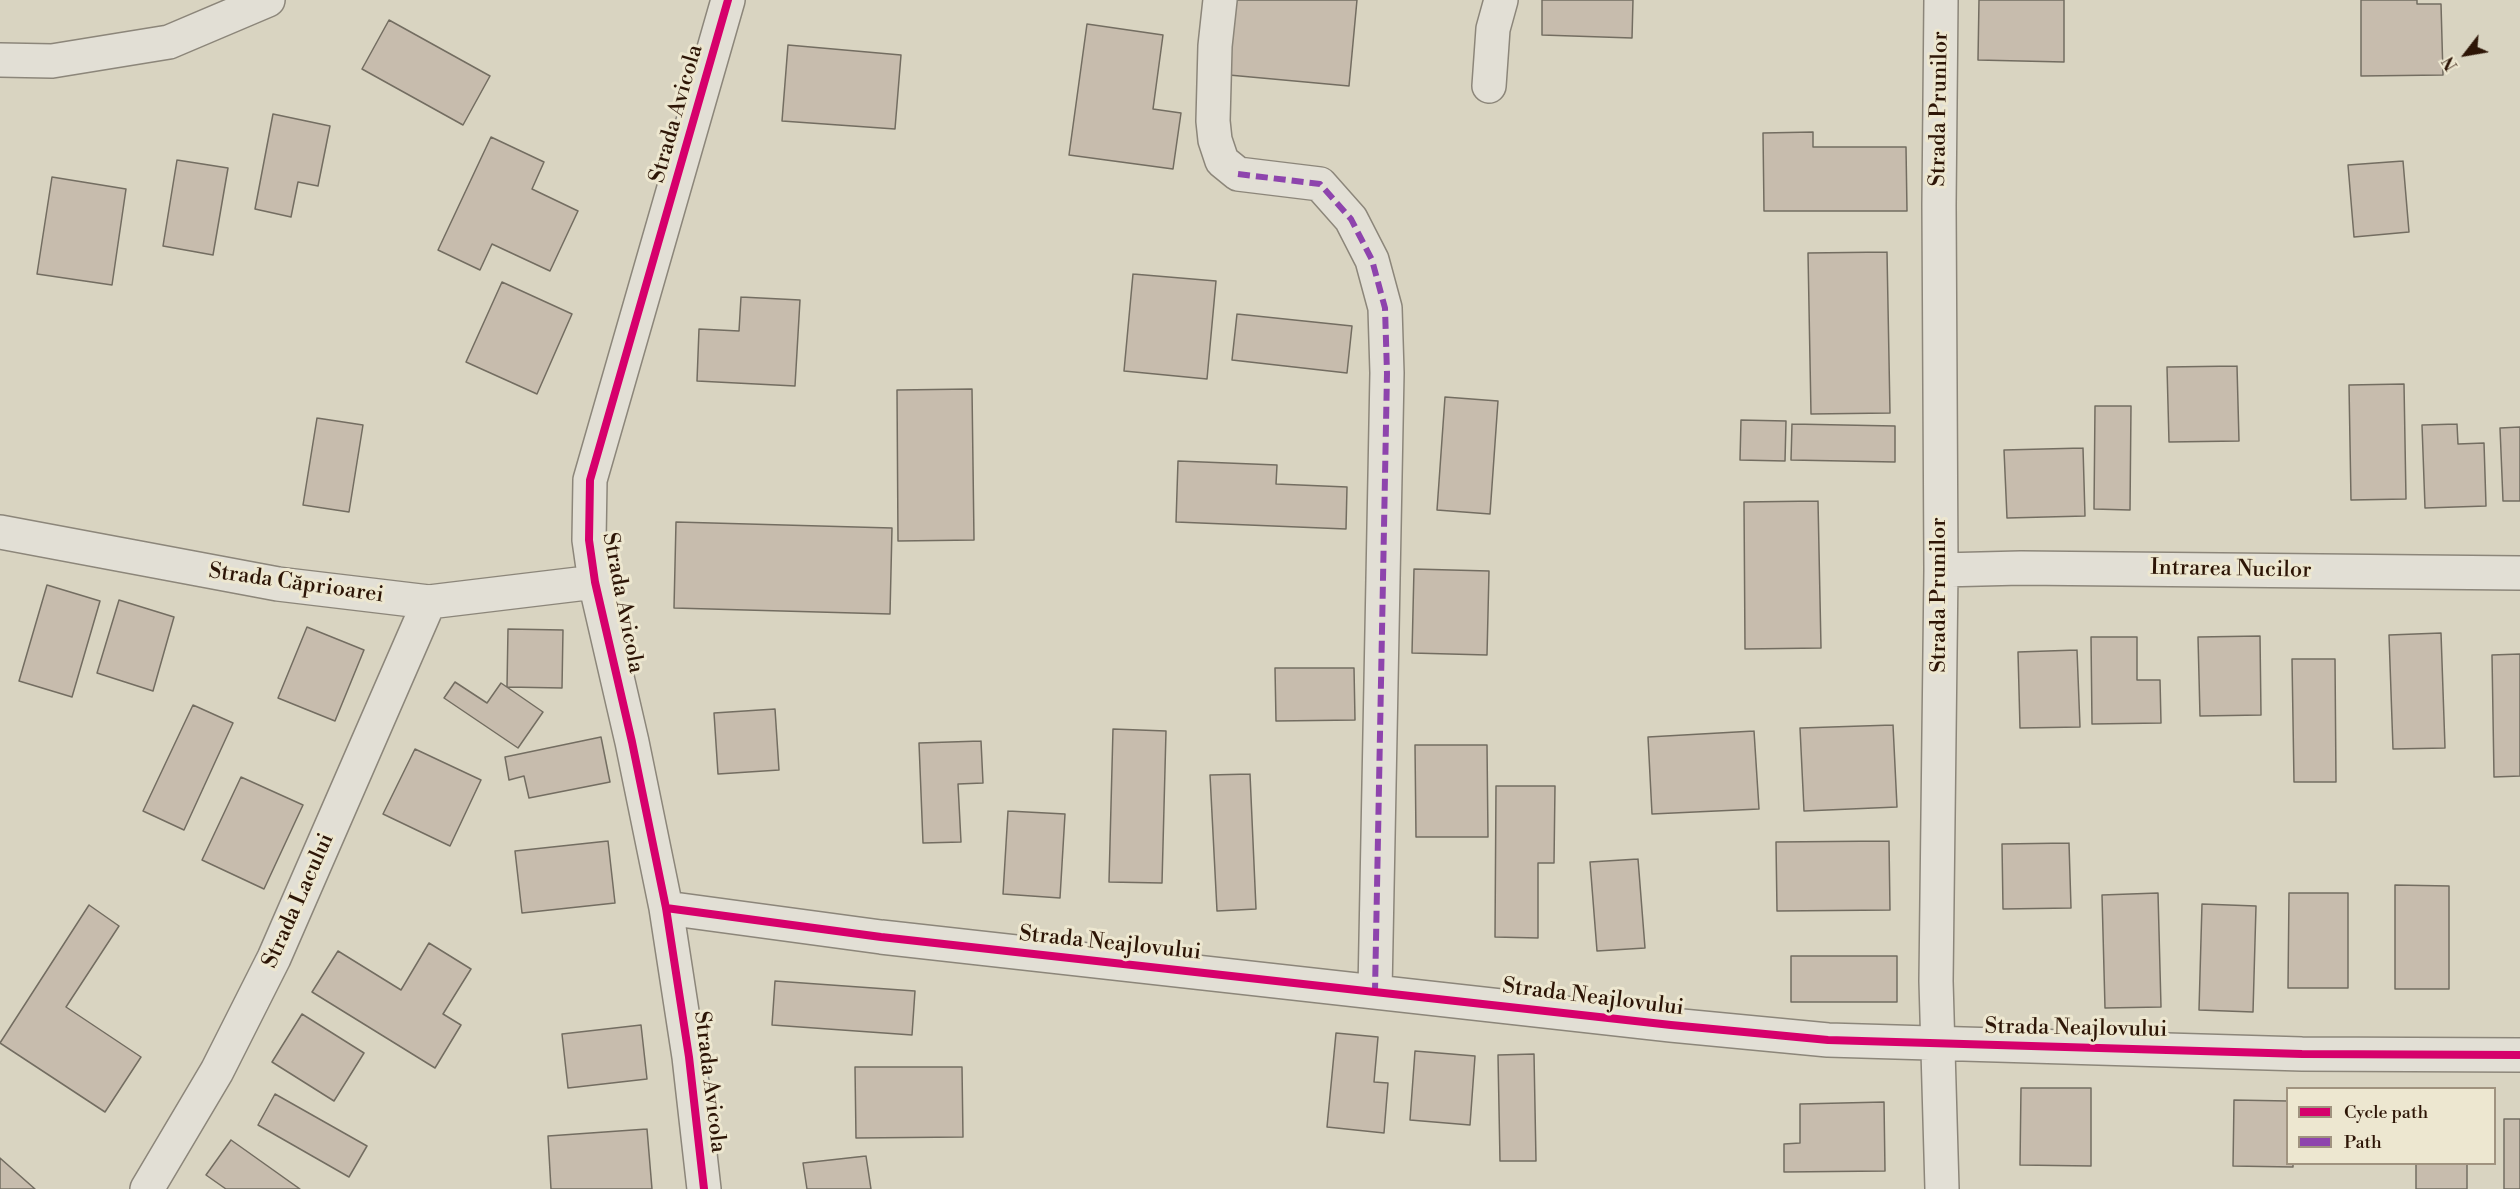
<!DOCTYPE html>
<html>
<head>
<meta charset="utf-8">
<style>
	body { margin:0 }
	#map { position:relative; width:2520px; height:1189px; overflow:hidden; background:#d9d4c1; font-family:"Libre Bodoni",serif }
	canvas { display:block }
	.legend { position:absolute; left:2286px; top:1087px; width:210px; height:78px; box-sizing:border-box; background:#ede7d0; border:2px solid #a0937f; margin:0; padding:8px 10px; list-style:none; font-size:18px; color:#2d1506 }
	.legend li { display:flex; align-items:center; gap:12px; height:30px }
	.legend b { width:30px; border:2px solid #a0937f }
	.north { position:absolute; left:2436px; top:24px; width:60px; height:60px; -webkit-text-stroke:4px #ede7d0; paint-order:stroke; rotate:239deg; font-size:16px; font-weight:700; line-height:24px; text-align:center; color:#2d1506 }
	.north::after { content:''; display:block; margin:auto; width:21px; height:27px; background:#2d1506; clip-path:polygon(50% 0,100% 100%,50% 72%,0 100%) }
</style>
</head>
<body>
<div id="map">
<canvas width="2520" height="1189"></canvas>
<ul class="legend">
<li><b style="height:8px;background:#d6006c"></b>Cycle path</li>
<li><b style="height:8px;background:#8e44ad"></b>Path</li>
</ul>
<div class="north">N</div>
</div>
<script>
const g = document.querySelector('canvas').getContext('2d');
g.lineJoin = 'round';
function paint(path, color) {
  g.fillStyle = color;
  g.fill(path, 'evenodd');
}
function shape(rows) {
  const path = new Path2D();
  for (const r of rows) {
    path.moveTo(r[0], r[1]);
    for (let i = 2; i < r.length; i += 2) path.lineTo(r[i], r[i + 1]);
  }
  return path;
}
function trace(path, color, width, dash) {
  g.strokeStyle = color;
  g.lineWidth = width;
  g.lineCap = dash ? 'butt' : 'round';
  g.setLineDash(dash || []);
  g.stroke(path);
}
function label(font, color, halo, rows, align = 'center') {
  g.font = font + ' "Libre Bodoni",serif';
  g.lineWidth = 6;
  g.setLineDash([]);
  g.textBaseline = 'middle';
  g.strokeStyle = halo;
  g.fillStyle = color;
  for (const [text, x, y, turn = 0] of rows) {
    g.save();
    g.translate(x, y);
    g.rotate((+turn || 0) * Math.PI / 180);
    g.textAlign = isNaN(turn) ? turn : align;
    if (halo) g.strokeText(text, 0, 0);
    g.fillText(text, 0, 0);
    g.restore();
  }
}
const building = shape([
	[1236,0,1357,0,1349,86,1229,75,1236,0],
	[1542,0,1633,0,1632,38,1542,35,1542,0],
	[1979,0,2064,0,2064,62,1978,60,1979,0],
	[2361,0,2417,0,2417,4,2441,4,2443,75,2361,76,2361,0],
	[389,20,490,76,463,125,362,69,389,20],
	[1087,24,1163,35,1153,109,1181,113,1173,169,1069,155,1087,24],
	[788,45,901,55,895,129,782,121,788,45],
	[273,114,330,126,318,186,298,182,291,217,255,209,273,114],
	[1813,132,1813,147,1906,147,1907,211,1764,211,1763,133,1813,132],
	[491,137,544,162,532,189,578,211,550,271,492,244,480,270,438,250,491,137],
	[177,160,228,168,213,255,163,246,177,160],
	[2403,161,2409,232,2354,237,2348,165,2403,161],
	[52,177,126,189,112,285,37,274,52,177],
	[1887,252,1890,413,1811,414,1808,253,1887,252],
	[1133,274,1216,281,1207,379,1124,371,1133,274],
	[502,282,572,314,537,394,466,362,502,282],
	[741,297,800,300,795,386,697,381,699,329,739,331,741,297],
	[1237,314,1352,326,1347,373,1232,360,1237,314],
	[2237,366,2239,441,2169,442,2167,367,2237,366],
	[2404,384,2406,499,2351,500,2349,385,2404,384],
	[972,389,974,540,898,541,897,390,972,389],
	[1445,397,1498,401,1490,514,1437,510,1445,397],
	[2095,406,2131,406,2130,510,2094,509,2095,406],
	[317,418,363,425,349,512,303,505,317,418],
	[1741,420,1786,421,1785,461,1740,460,1741,420],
	[1792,424,1895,426,1895,462,1791,460,1792,424],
	[2457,424,2458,444,2484,443,2486,506,2425,508,2422,425,2457,424],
	[2520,427,2520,501,2503,501,2500,428,2520,427],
	[2083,448,2085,516,2007,518,2004,450,2083,448],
	[1178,461,1277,465,1276,484,1347,487,1346,529,1176,522,1178,461],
	[1818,501,1821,648,1745,649,1744,502,1818,501],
	[676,522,892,528,890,614,674,608,676,522],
	[1414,569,1489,571,1487,655,1412,653,1414,569],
	[47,585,100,601,72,697,19,681,47,585],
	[119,600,174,617,153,691,97,673,119,600],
	[307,627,364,650,335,721,278,698,307,627],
	[508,629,563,630,562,688,507,687,508,629],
	[2441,633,2445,748,2393,749,2389,635,2441,633],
	[2260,636,2261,715,2200,716,2198,637,2260,636],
	[2091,637,2137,637,2137,680,2160,680,2161,723,2092,724,2091,637],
	[2077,650,2080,727,2020,728,2018,652,2077,650],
	[2520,654,2520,776,2494,777,2492,655,2520,654],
	[2292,659,2335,659,2336,782,2294,782,2292,659],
	[1275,668,1354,668,1355,720,1276,721,1275,668],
	[455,682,487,703,501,683,543,712,518,748,444,698,455,682],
	[193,705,233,723,184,830,143,811,193,705],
	[775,709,779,770,718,774,714,713,775,709],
	[1893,725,1897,807,1804,811,1800,728,1893,725],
	[1113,729,1166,731,1162,883,1109,882,1113,729],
	[1754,731,1759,809,1652,814,1648,737,1754,731],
	[601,737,610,782,529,798,524,776,509,780,505,757,601,737],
	[981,741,983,783,958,784,961,842,923,843,919,743,981,741],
	[1415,745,1487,745,1488,837,1416,837,1415,745],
	[415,749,481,780,450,846,383,814,415,749],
	[1250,774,1256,909,1217,911,1210,775,1250,774],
	[241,777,303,805,264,889,202,860,241,777],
	[1496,786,1555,786,1554,863,1538,863,1538,938,1495,937,1496,786],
	[1008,811,1065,814,1060,898,1003,894,1008,811],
	[608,841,615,903,522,913,515,851,608,841],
	[1889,841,1890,910,1777,911,1776,842,1889,841],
	[2069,843,2071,908,2003,909,2002,844,2069,843],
	[1638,859,1645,948,1597,951,1590,862,1638,859],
	[2395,885,2449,886,2449,989,2395,989,2395,885],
	[2158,893,2161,1007,2105,1008,2102,895,2158,893],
	[2289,893,2348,893,2348,988,2288,988,2289,893],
	[2202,904,2256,906,2253,1012,2199,1010,2202,904],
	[89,905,119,926,66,1007,141,1057,105,1112,0,1043,89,905],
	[429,943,471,969,443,1014,461,1025,435,1068,312,992,338,951,401,990,429,943],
	[1791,956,1897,956,1897,1002,1791,1002,1791,956],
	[775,981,915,991,912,1035,772,1025,775,981],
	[302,1014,364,1053,334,1101,272,1062,302,1014],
	[641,1025,647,1079,568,1088,562,1034,641,1025],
	[1336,1033,1378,1037,1374,1082,1388,1083,1384,1133,1327,1127,1336,1033],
	[1415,1051,1475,1056,1470,1125,1410,1120,1415,1051],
	[1534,1054,1536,1161,1500,1161,1498,1055,1534,1054],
	[855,1067,962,1067,963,1137,856,1138,855,1067],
	[2021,1088,2091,1088,2091,1166,2020,1165,2021,1088],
	[275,1094,367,1146,349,1177,258,1125,275,1094],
	[2234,1100,2288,1101,2288,1164,2293,1164,2293,1167,2233,1166,2234,1100],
	[1884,1102,1885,1171,1784,1172,1784,1144,1800,1143,1800,1104,1884,1102],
	[2504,1119,2520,1119,2520,1189,2504,1189,2504,1119],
	[647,1129,652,1189,551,1189,548,1136,647,1129],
	[231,1140,300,1189,226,1189,206,1175,231,1140],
	[866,1156,871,1189,807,1189,803,1163,866,1156],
	[0,1158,35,1189,0,1189,0,1158],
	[2416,1164,2467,1164,2467,1189,2416,1189,2416,1164]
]);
const minor = shape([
	[1220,0,1215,46,1213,121,1215,140,1222,161,1238,174,1320,184,1351,219,1372,260,1385,308,1387,373,1375,991],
	[1941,0,1939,205,1941,570,1936,981,1942,1189],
	[0,60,52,61,169,42,268,0],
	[1489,86,1493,29,1501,0],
	[0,532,278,584,429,602,595,582],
	[1941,570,2021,568,2520,573],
	[666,908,881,937,1671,1025,1828,1040,2302,1054,2520,1055],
	[147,1189,217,1071,274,958,429,602],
	[704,1189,689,1057,666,908,632,742,595,582,589,540,590,480,728,0]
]);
const quiet = shape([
	[1238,174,1320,184,1351,219,1372,260,1385,308,1387,373,1375,991]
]);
const cycleway = shape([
	[666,908,881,937,1671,1025,1828,1040,2302,1054,2520,1055],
	[704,1189,689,1057,666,908,632,742,595,582,589,540,590,480,728,0]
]);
const streetNames = [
	["Strada Prunilor",1940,109,-89],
	["Strada Avicola",677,114,-74],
	["Intrarea Nucilor",2231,570,1],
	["Strada Căprioarei",296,584,8],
	["Strada Prunilor",1940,595,-90],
	["Strada Avicola",622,603,79],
	["Strada Lacului",299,901,-66],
	["Strada Neajlovului",1110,944,6],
	["Strada Neajlovului",1593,998,7],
	["Strada Neajlovului",2076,1029,1],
	["Strada Avicola",709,1082,83]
];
paint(building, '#c7bcad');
trace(building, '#736d61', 1.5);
trace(minor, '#8c867a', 36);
trace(minor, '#e2dfd5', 33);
trace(quiet, '#8e44ad', 6, [12, 6]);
trace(cycleway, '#d6006c', 8);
label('22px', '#2d1506', '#ede7d0', streetNames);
</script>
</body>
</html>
